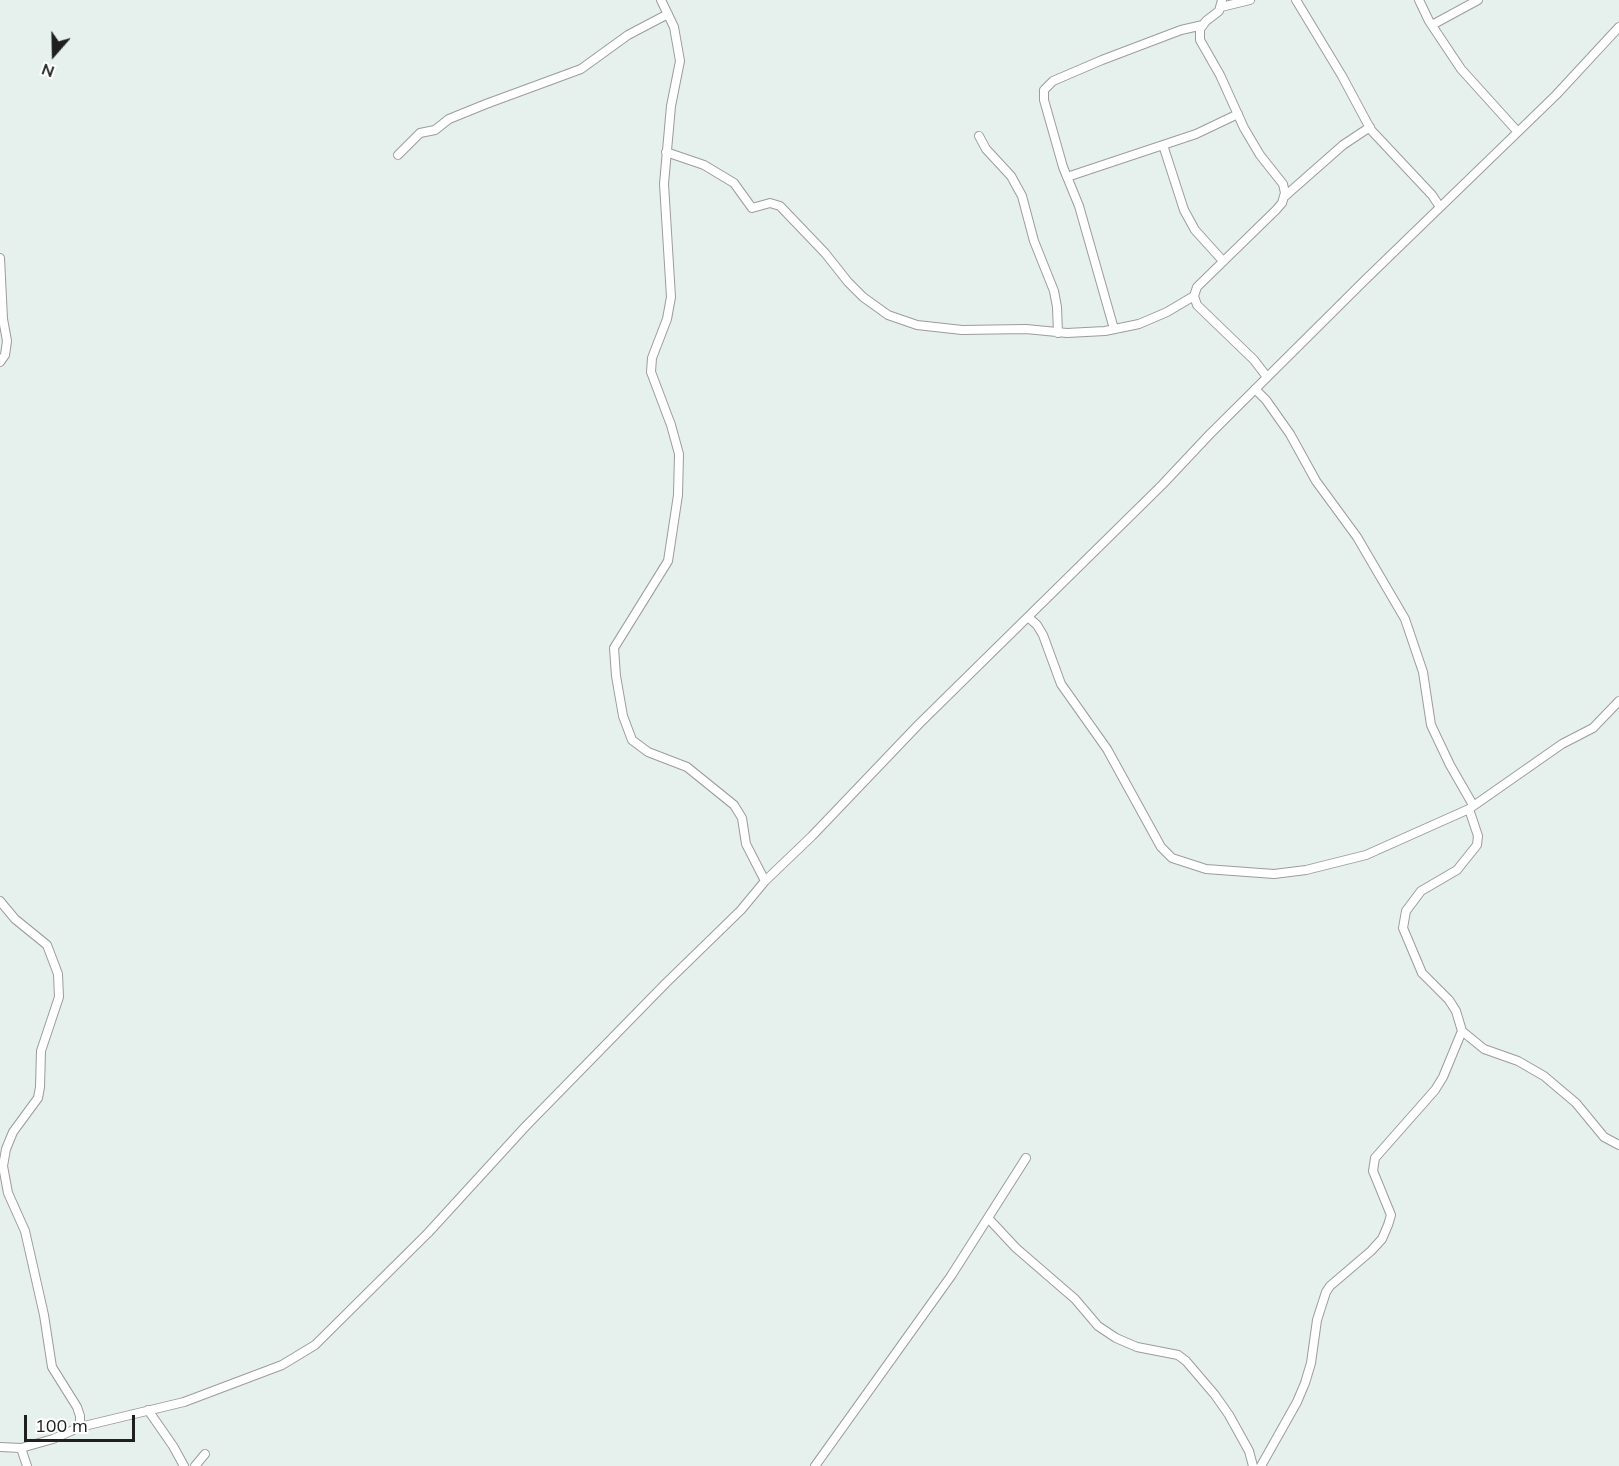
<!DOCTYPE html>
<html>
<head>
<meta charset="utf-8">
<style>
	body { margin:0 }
	#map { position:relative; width:1619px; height:1466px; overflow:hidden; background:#e6f0ec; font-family:Mulish,sans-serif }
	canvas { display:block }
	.north { position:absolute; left:24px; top:24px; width:60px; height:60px; -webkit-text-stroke:4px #fff; paint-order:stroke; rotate:200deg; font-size:16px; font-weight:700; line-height:24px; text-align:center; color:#1f1f1f }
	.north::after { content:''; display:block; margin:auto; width:21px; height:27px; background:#1f1f1f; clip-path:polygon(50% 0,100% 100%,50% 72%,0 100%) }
	.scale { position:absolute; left:24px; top:1415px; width:111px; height:27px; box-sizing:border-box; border:3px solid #1f1f1f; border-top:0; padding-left:8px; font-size:18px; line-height:21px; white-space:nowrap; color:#1f1f1f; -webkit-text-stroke:4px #fff; paint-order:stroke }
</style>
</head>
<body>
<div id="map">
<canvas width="1619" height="1466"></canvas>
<div class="north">N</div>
<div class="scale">100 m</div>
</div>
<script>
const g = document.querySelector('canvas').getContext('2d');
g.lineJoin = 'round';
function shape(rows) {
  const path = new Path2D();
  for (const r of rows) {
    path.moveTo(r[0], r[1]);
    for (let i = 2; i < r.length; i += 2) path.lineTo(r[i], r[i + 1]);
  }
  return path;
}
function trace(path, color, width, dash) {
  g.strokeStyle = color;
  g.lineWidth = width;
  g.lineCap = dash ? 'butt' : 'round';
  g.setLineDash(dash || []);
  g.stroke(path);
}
const minor = shape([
	[661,0,674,27,680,61,671,106,664,184,671,297,667,319,652,358,651,372,671,425,679,454,678,495,668,561,614,648,616,676,623,716,632,740,648,752,687,767,734,805,742,818,746,844,765,881],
	[1222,0,1219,11,1206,21,1200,29,1200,40,1220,75,1244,128,1260,155,1283,184,1285,193,1282,203,1276,210,1197,287,1194,296,1197,305,1254,360,1267,377],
	[1296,0,1342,76,1371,130,1432,195,1440,207],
	[1419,0,1429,21,1461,69,1517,131],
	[1221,7,1250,0],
	[1432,25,1478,0],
	[979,136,986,149,1011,176,1022,196,1034,241,1054,291,1057,307,1058,333],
	[1163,145,1184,210,1195,230,1223,261],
	[666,152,704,165,734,183,752,208,770,203,780,206,825,253,848,282,863,297,888,315,917,325,962,330,1026,329,1067,333,1105,331,1139,324,1167,312,1194,296],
	[398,155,420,133,435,130,449,119,486,104,581,69,628,35,668,14],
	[1067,177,1196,134,1238,114],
	[1284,197,1343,145,1370,127],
	[0,258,3,319,7,341,5,355,0,362],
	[1114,329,1079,206,1063,167,1044,100,1044,90,1053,81,1102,60,1181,30,1203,25],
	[1255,389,1266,400,1290,434,1316,481,1357,537,1405,619,1423,672,1431,725,1450,765,1473,805],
	[1028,617,1037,625,1043,635,1061,684,1107,749,1161,847,1172,858,1206,869,1274,874,1306,870,1366,855,1469,809,1562,744,1593,728,1619,701],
	[0,901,15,919,47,945,58,974,59,997,41,1051,40,1087,38,1098,13,1132,6,1149,3,1166,8,1193,25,1231,44,1315,52,1367,77,1407,80,1416,80,1427],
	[1462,1031,1484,1049,1518,1061,1544,1076,1576,1103,1604,1137,1619,1145],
	[988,1218,1016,1248,1075,1299,1098,1326,1116,1338,1137,1347,1178,1355,1186,1361,1215,1395,1229,1415,1249,1451,1253,1466],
	[148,1410,173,1446,184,1466],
	[0,1447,21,1448,53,1439,80,1427,184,1402,282,1365,315,1345,428,1233,525,1127,666,983,741,910,765,881,812,836,919,724,1162,485,1210,434,1365,280,1556,95,1619,27],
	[21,1448,27,1466],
	[195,1466,205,1454],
	[815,1466,951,1276,1026,1158],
	[1261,1466,1297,1402,1305,1383,1311,1363,1317,1320,1326,1292,1330,1286,1371,1251,1382,1239,1388,1225,1391,1215,1373,1171,1375,1158,1435,1090,1443,1077,1462,1031,1456,1011,1449,1000,1422,973,1403,928,1406,911,1421,891,1457,870,1477,845,1478,836,1469,809]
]);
trace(minor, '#9c9c9c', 10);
trace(minor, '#fff', 8);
</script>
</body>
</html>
